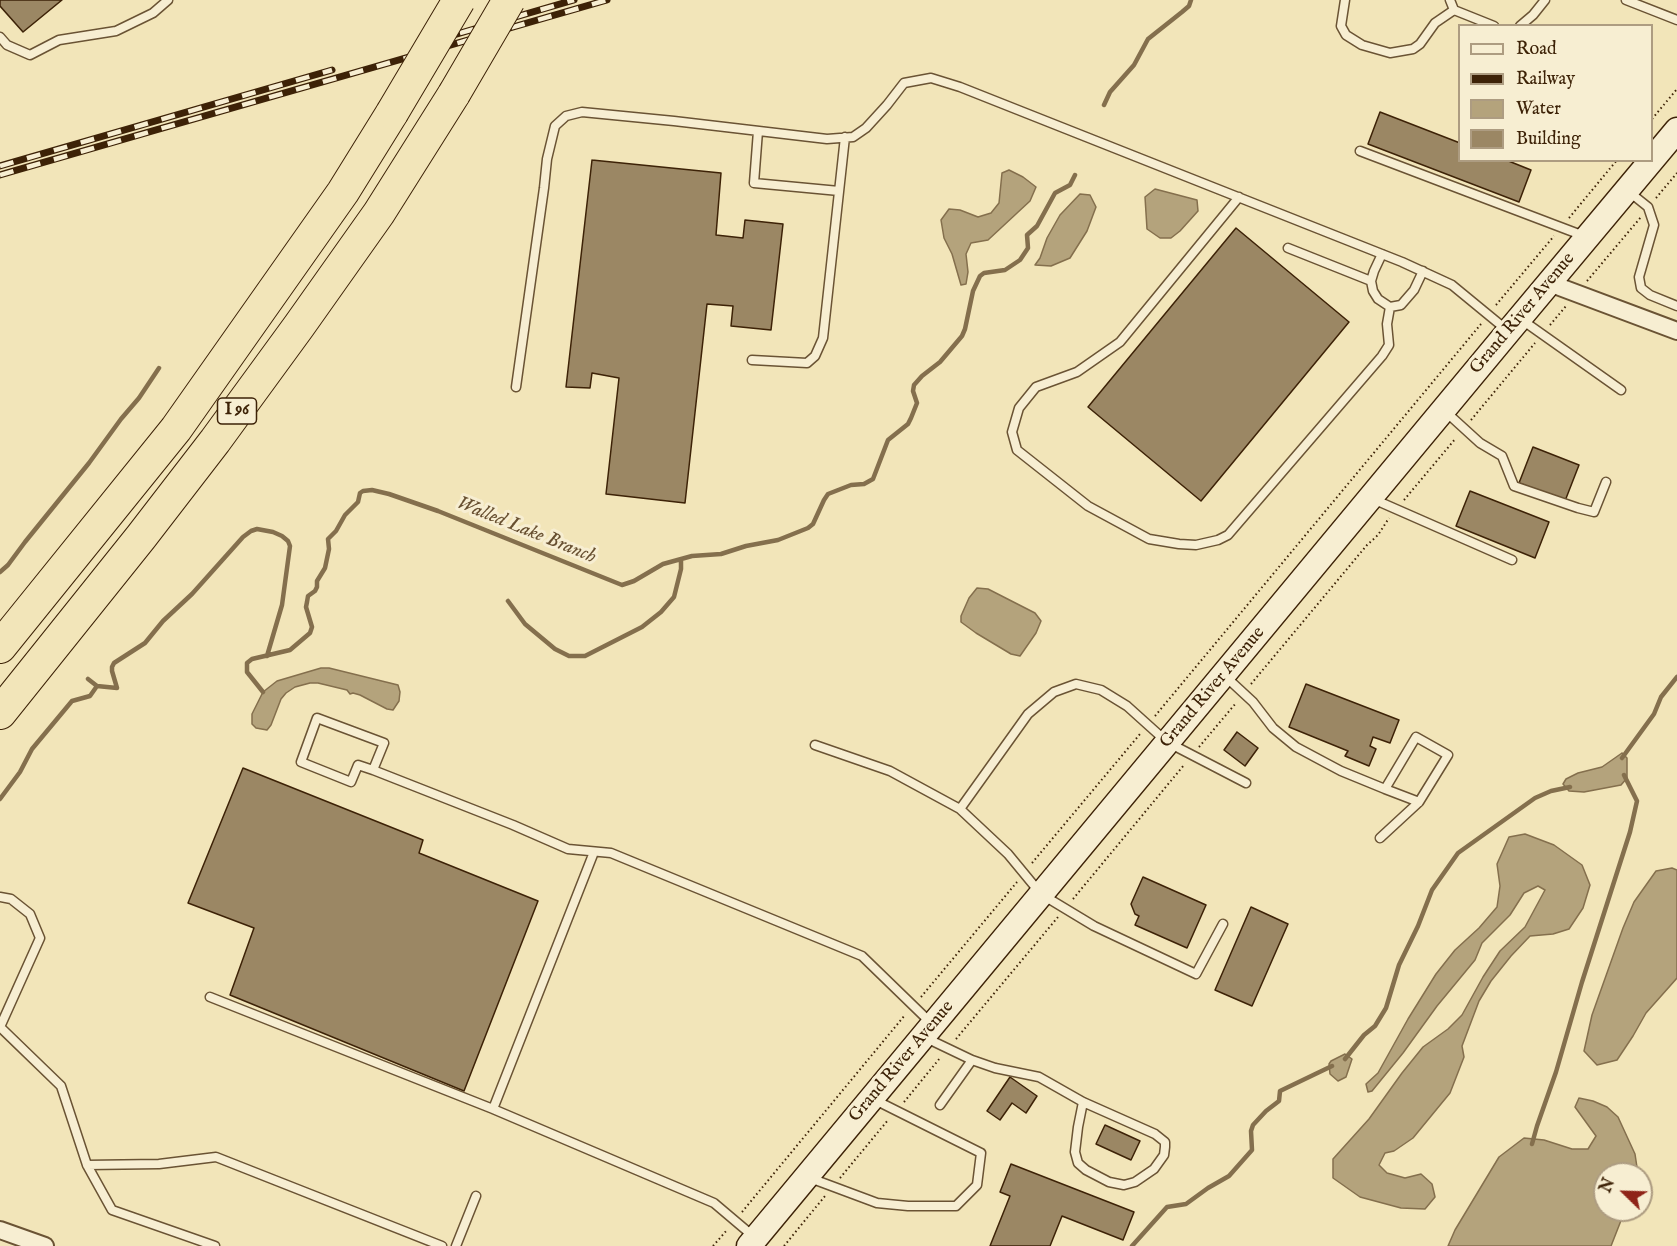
<!DOCTYPE html>
<html>
<head>
<meta charset="utf-8">
<style>
	body { margin:0 }
	#map { position:relative; width:1677px; height:1246px; overflow:hidden; background:#f2e5b9; font-family:"IM FELL English",serif }
	canvas { display:block }
	.legend { position:absolute; left:1458px; top:24px; width:195px; height:138px; box-sizing:border-box; background:#f7eed2; border:2px solid #ad9c81; margin:0; padding:8px 10px; list-style:none; font-size:18px; color:#3d2207 }
	.legend li { display:flex; align-items:center; gap:12px; height:30px }
	.legend b { width:30px; border:2px solid #ad9c81 }
	.north { position:absolute; left:1593px; top:1162px; width:60px; height:60px; box-sizing:border-box; background:#f7eed2; border:2px solid #ad9c81; border-radius:50%; rotate:293deg; font-size:16px; font-weight:700; line-height:24px; text-align:center; color:#3d2207 }
	.north::after { content:''; display:block; margin:auto; width:21px; height:27px; background:#8f2418; clip-path:polygon(50% 0,100% 100%,50% 72%,0 100%) }
</style>
</head>
<body>
<div id="map">
<canvas width="1677" height="1246"></canvas>
<ul class="legend">
<li><b style="height:8px;background:#f7eed2"></b>Road</li>
<li><b style="height:8px;background:#3d2207"></b>Railway</li>
<li><b style="height:16px;background:#b4a37c"></b>Water</li>
<li><b style="height:16px;background:#9b8764"></b>Building</li>
</ul>
<div class="north">N</div>
</div>
<script>
const g = document.querySelector('canvas').getContext('2d');
g.lineJoin = 'round';
function paint(path, color) {
  g.fillStyle = color;
  g.fill(path, 'evenodd');
}
function shape(rows) {
  const path = new Path2D();
  for (const r of rows) {
    path.moveTo(r[0], r[1]);
    for (let i = 2; i < r.length; i += 2) path.lineTo(r[i], r[i + 1]);
  }
  return path;
}
function trace(path, color, width, dash) {
  g.strokeStyle = color;
  g.lineWidth = width;
  g.lineCap = dash ? 'butt' : 'round';
  g.setLineDash(dash || []);
  g.stroke(path);
}
function label(font, color, halo, rows, align = 'center') {
  g.font = font + ' "IM FELL English",serif';
  g.lineWidth = 6;
  g.setLineDash([]);
  g.textBaseline = 'middle';
  g.strokeStyle = halo;
  g.fillStyle = color;
  for (const [text, x, y, turn = 0] of rows) {
    g.save();
    g.translate(x, y);
    g.rotate((+turn || 0) * Math.PI / 180);
    g.textAlign = isNaN(turn) ? turn : align;
    if (halo) g.strokeText(text, 0, 0);
    g.fillText(text, 0, 0);
    g.restore();
  }
}
const water = shape([
	[1009,170,1023,177,1036,187,1030,201,988,240,971,243,966,254,968,272,966,284,961,285,952,254,944,238,941,220,949,209,960,210,978,217,991,213,999,203,1002,173,1009,170],
	[1155,189,1197,200,1198,211,1180,231,1171,238,1160,238,1147,229,1145,197,1155,189],
	[1080,194,1090,195,1096,207,1087,231,1070,258,1051,266,1035,265,1040,258,1047,238,1060,215,1080,194],
	[977,588,988,589,1035,613,1041,621,1036,633,1020,656,1011,654,976,633,961,622,961,616,969,598,977,588],
	[321,668,329,668,398,685,400,692,399,701,393,710,387,709,360,695,353,693,350,694,347,690,318,683,310,683,295,687,286,693,281,699,271,725,267,730,256,728,252,724,252,714,263,692,277,681,321,668],
	[1622,753,1627,758,1627,778,1621,785,1584,792,1569,791,1563,784,1566,779,1578,773,1602,767,1622,753],
	[1525,834,1554,845,1582,865,1590,885,1583,908,1569,929,1553,934,1530,936,1511,956,1491,981,1479,1001,1462,1046,1464,1057,1450,1093,1413,1138,1394,1151,1385,1153,1379,1165,1387,1173,1405,1178,1421,1174,1432,1184,1435,1197,1425,1209,1401,1208,1360,1197,1333,1178,1333,1159,1369,1119,1402,1073,1423,1047,1448,1029,1462,1015,1483,977,1500,951,1525,927,1545,890,1538,886,1524,893,1510,915,1482,943,1475,960,1437,1006,1403,1053,1372,1091,1368,1092,1366,1084,1378,1073,1408,1019,1436,974,1455,950,1479,928,1497,907,1500,886,1497,864,1509,837,1525,834],
	[1672,868,1677,870,1677,978,1646,1013,1633,1036,1617,1060,1597,1065,1584,1051,1592,1015,1623,928,1634,902,1656,871,1672,868],
	[1345,1054,1352,1059,1346,1077,1338,1081,1330,1074,1329,1064,1331,1061,1345,1054],
	[1579,1098,1593,1101,1607,1107,1618,1117,1635,1154,1638,1174,1605,1174,1605,1210,1627,1210,1622,1218,1611,1246,1448,1246,1455,1230,1499,1157,1524,1138,1544,1140,1572,1149,1588,1149,1596,1136,1575,1107,1579,1098]
]);
const stream = shape([
	[1104,105,1110,92,1134,65,1148,39,1182,12,1189,6,1191,0],
	[0,572,8,565,25,542,89,463,121,419,139,398,159,368],
	[508,601,525,624,555,649,569,656,585,656,642,627,661,612,674,597,681,569,681,559],
	[88,679,97,686,117,688,112,671,112,667,114,663,145,643,163,621,192,594,243,537,251,531,257,529,273,532,282,536,288,541,290,546,282,605,267,656],
	[263,692,247,672,247,663,252,659,290,650,310,633,312,627,306,607,307,602,308,596,315,591,317,587,317,581,325,568,329,549,328,539,336,531,345,515,358,502,360,493,363,491,372,490,389,494,438,511,622,585,634,581,663,564,692,556,721,554,746,546,778,540,808,528,813,524,824,500,828,494,851,485,864,484,873,479,888,440,908,424,911,418,917,403,913,391,914,385,922,376,940,362,962,336,965,329,973,291,980,276,984,273,1005,270,1020,260,1028,248,1027,235,1037,226,1055,193,1070,185,1075,175],
	[1622,758,1654,714,1661,697,1677,677],
	[0,799,20,772,32,749,72,701,90,696,97,686],
	[1345,1059,1364,1035,1375,1026,1386,1008,1399,965,1418,926,1432,890,1458,853,1535,798,1551,791,1570,787],
	[1532,1144,1537,1126,1556,1072,1582,982,1630,832,1637,801,1624,775],
	[1132,1246,1167,1207,1186,1204,1208,1188,1229,1176,1252,1150,1251,1131,1253,1125,1266,1111,1279,1101,1280,1091,1332,1066]
]);
const building = shape([
	[0,0,62,0,23,32,0,6,0,0],
	[1380,112,1460,143,1460,160,1506,160,1531,170,1519,202,1368,144,1380,112],
	[592,160,721,173,716,235,743,238,745,220,783,224,771,330,731,326,733,306,707,304,685,503,606,494,619,378,592,373,590,388,566,387,592,160],
	[1236,228,1349,322,1201,501,1088,407,1236,228],
	[1533,447,1579,465,1565,501,1519,483,1533,447],
	[1470,491,1549,522,1535,558,1456,526,1470,491],
	[1306,684,1399,720,1390,743,1373,737,1370,746,1376,749,1369,766,1345,756,1348,751,1289,727,1306,684],
	[1237,732,1258,748,1245,766,1224,750,1237,732],
	[243,768,423,840,419,853,538,901,464,1091,230,995,254,928,188,903,243,768],
	[1143,877,1206,905,1187,948,1135,925,1139,916,1135,914,1131,904,1143,877],
	[1251,907,1288,924,1252,1006,1215,990,1251,907],
	[1010,1077,1037,1096,1026,1113,1012,1103,1000,1120,987,1111,1010,1077],
	[1105,1125,1140,1141,1131,1160,1096,1144,1105,1125],
	[1011,1164,1134,1212,1123,1240,1062,1216,1050,1246,990,1246,1010,1196,1000,1192,1011,1164]
]);
const path = shape([
	[1652,119,1677,89],
	[1656,198,1677,173],
	[1569,218,1617,160],
	[1587,281,1641,217],
	[1496,305,1554,236],
	[1550,325,1566,306],
	[1471,420,1535,343],
	[1404,500,1456,438],
	[1251,684,1367,545,1378,535,1389,518],
	[1155,716,1481,324],
	[1199,747,1236,703],
	[1032,863,1140,734],
	[1073,899,1184,765],
	[921,997,1017,882],
	[956,1039,1058,917],
	[904,1102,940,1058],
	[840,1178,888,1120],
	[742,1212,905,1015],
	[713,1246,727,1230],
	[784,1246,825,1196]
]);
const lane = shape([
	[1345,0,1341,26,1346,35,1362,45,1390,53,1413,49,1420,44,1435,23,1454,10],
	[1450,0,1454,10,1494,26],
	[1626,0,1677,20],
	[1520,26,1533,15,1545,0],
	[0,37,7,45,30,55,59,40,116,31,153,13,168,0],
	[758,131,754,183,839,191],
	[1360,151,1584,236],
	[1628,191,1648,207,1654,225,1639,277,1641,288,1650,295,1677,306],
	[1239,197,1120,342,1077,372,1036,387,1019,408,1012,432,1017,450,1088,506,1149,539,1179,544,1196,545,1218,540,1228,535,1382,356,1389,345,1387,324,1390,307,1401,305,1414,290,1423,271],
	[1288,248,1371,281],
	[1382,254,1374,271,1371,281,1373,291,1378,299,1390,307],
	[1522,320,1621,390],
	[752,360,807,363,815,356,823,338,845,137],
	[516,387,544,188,547,159,555,126,566,116,582,112,674,121,827,139,853,137,866,128,887,105,904,83,931,78,960,87,1402,262,1452,285,1508,331],
	[1446,412,1480,443,1502,456,1514,486,1578,508,1594,512,1606,482],
	[1373,499,1512,560],
	[1226,677,1253,702,1273,728,1296,747,1341,771,1385,789,1416,737,1448,755,1419,802,1380,838],
	[815,745,890,771,960,809,1008,854,1041,894,1094,926,1196,974,1223,924],
	[373,770,358,765,351,782,301,762,317,718,384,743,373,770,513,825,568,849,611,853,862,956,930,1022],
	[1385,789,1419,802],
	[960,809,1028,714,1054,692,1076,684,1101,690,1127,706,1167,742,1246,783],
	[0,897,11,899,30,914,40,938,0,1027],
	[210,997,493,1109,594,852],
	[0,1027,61,1086,87,1165,112,1210,215,1246],
	[926,1038,972,1060,940,1105],
	[972,1060,995,1068,1039,1077,1083,1102,1155,1134,1165,1142,1165,1147,1164,1155,1154,1169,1135,1182,1124,1185,1109,1182,1086,1170,1078,1163,1075,1152,1078,1127,1083,1102],
	[493,1109,714,1203,753,1236],
	[87,1165,159,1164,216,1157,442,1246],
	[810,1178,877,1203,908,1206,956,1206,977,1185,981,1153,875,1100],
	[456,1246,476,1196]
]);
const street = shape([
	[1549,283,1677,331],
	[0,1230,45,1246]
]);
const secondary = shape([
	[749,1246,1508,332,1677,130]
]);
const highway = shape([
	[0,647,176,429,343,192,392,113],
	[0,713,141,537,215,441,299,326,379,213,454,94]
]);
const rail = shape([
	[433,41,574,0],
	[0,166,332,70],
	[0,175,607,0]
]);
const highwayBridge = shape([
	[454,94,509,0],
	[392,113,459,0]
]);
const shields = [
	[237,411,39]
];
const shieldNames = [
	["I 96",237,411]
];
const streetNames = [
	["Grand River Avenue",1523,314,-50],
	["Grand River Avenue",1213,688,-50],
	["Grand River Avenue",902,1062,-50]
];
const waterNames = [
	["Walled Lake Branch",526,531,22]
];
paint(water, '#b4a37c');
trace(water, '#846f4d', 1.5);
trace(stream, '#846f4d', 4.5);
paint(building, '#9b8764');
trace(building, '#3d2207', 1.5);
trace(lane, '#6a5334', 11);
trace(street, '#6a5334', 20);
trace(secondary, '#3d2207', 27);
trace(highway, '#3d2207', 34);
trace(path, '#3d2207', 2, [1.5, 3]);
trace(lane, '#f7eed2', 8);
trace(street, '#f7eed2', 16);
trace(secondary, '#f7eed2', 24);
trace(highway, '#f2e5b9', 32);
trace(rail, '#3d2207', 7);
trace(rail, '#f7eed2', 4.5, [14]);
trace(highwayBridge, '#3d2207', 34, []);
trace(highwayBridge, '#f2e5b9', 32);
for (const [x, y, w] of shields) {
  const box = new Path2D();
  box.roundRect(x - w / 2, y - 13, w, 26, 4.5);
  g.fillStyle = '#f7eed2';
  g.fill(box);
  trace(box, '#3d2207', 1.5);
}
label('bold 16px', '#3d2207', null, shieldNames);
label('18px', '#3d2207', '#f7eed2', streetNames);
label('italic 20px', '#674f30', '#f7eed2', waterNames);
</script>
</body>
</html>
